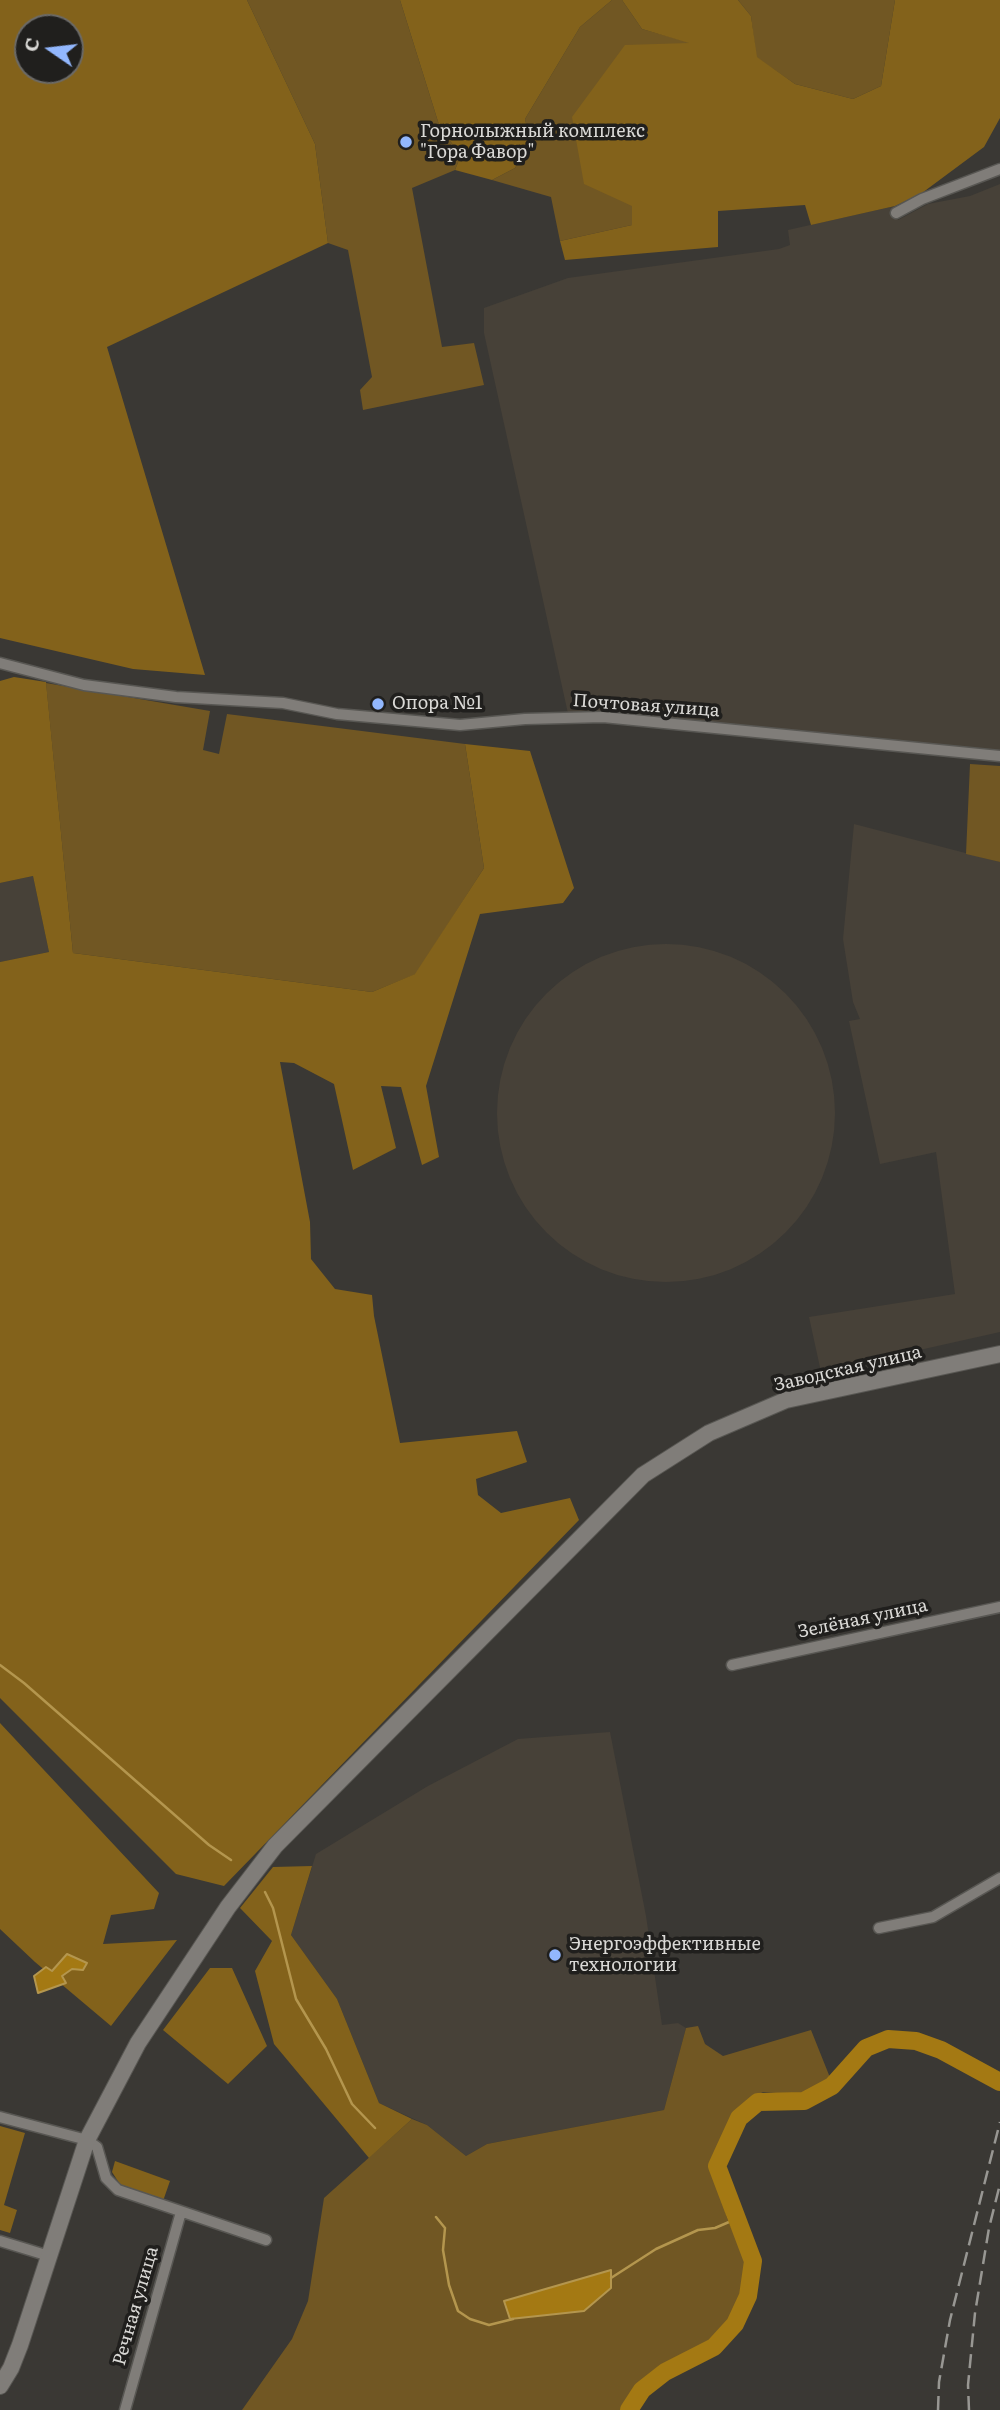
<!DOCTYPE html>
<html>
<head>
<meta charset="utf-8">
<style>
	body { margin:0 }
	#map { position:relative; width:1000px; height:2410px; overflow:hidden; background:#3a3834; font-family:Literata,serif }
	canvas { display:block }
	.north { position:absolute; left:14px; top:14px; width:70px; height:70px; box-sizing:border-box; background:#201f1d; border:2px solid #6a6967; border-radius:50%; rotate:284deg; font-size:19px; font-weight:700; line-height:28px; text-align:center; color:#dad9d6 }
	.north::after { content:''; display:block; margin:auto; width:24px; height:32px; background:#92b7fd; clip-path:polygon(50% 0,100% 100%,50% 72%,0 100%) }
</style>
</head>
<body>
<div id="map">
<canvas width="1000" height="2410"></canvas>
<div class="north">С</div>
</div>
<script>
const g = document.querySelector('canvas').getContext('2d');
g.lineJoin = 'round';
function paint(path, color) {
  g.fillStyle = color;
  g.fill(path, 'evenodd');
}
function shape(rows) {
  const path = new Path2D();
  for (const r of rows) {
    if (r.length === 3) {
      path.moveTo(r[0] + r[2], r[1]);
      path.arc(r[0], r[1], r[2], 0, 2 * Math.PI);
      continue;
    }
    path.moveTo(r[0], r[1]);
    for (let i = 2; i < r.length; i += 2) path.lineTo(r[i], r[i + 1]);
  }
  return path;
}
function trace(path, color, width, dash) {
  g.strokeStyle = color;
  g.lineWidth = width;
  g.lineCap = dash ? 'butt' : 'round';
  g.setLineDash(dash || []);
  g.stroke(path);
}
function label(font, color, halo, rows, align = 'center') {
  g.font = font + ' Literata,serif';
  g.lineWidth = 7;
  g.setLineDash([]);
  g.textBaseline = 'middle';
  g.strokeStyle = halo;
  g.fillStyle = color;
  for (const [text, x, y, turn = 0] of rows) {
    g.save();
    g.translate(x, y);
    g.rotate((+turn || 0) * Math.PI / 180);
    g.textAlign = isNaN(turn) ? turn : align;
    if (halo) g.strokeText(text, 0, 0);
    g.fillText(text, 0, 0);
    g.restore();
  }
}
const built = shape([
	[1000,184,1000,756,569,718,484,333,484,308,568,278,779,249,790,245,788,230,895,206,898,220,928,204,970,196],
	[854,824,1000,862,1000,1332,821,1372,809,1317,955,1294,936,1152,880,1164,849,1021,860,1019,853,1002,843,939],
	[33,876,49,952,0,962,0,883],
	[666,1113,169],
	[610,1732,646,1916,662,2025,678,2023,686,2028,664,2110,487,2144,466,2156,427,2125,379,2103,337,1999,291,1935,316,1854,428,1786,518,1739]
]);
const green = shape([
	[247,0,400,0,440,128,461,155,455,170,412,188,442,347,474,343,484,385,363,410,360,390,372,377,348,250,328,243,315,144],
	[612,0,622,0,642,29,692,43,632,206,632,225,560,241,551,197,492,180,515,168,530,141,525,119,580,27],
	[738,0,895,0,881,86,853,99,795,84,756,57,751,16],
	[46,683,210,711,203,750,219,754,227,714,465,744,484,868,416,974,372,992,73,953],
	[970,764,1000,766,1000,862,966,854],
	[698,2026,705,2044,723,2056,811,2030,831,2080,804,2095,763,2092,755,2096,735,2114,712,2163,727,2218,746,2261,741,2295,729,2321,711,2342,658,2368,637,2388,625,2410,242,2410,292,2339,308,2301,324,2198,412,2119,427,2125,466,2156,487,2144,664,2110,686,2028]
]);
const forest = shape([
	[0,0,247,0,315,144,328,243,107,347,205,675,133,669,0,638],
	[28,28,70,28,70,70,28,70],
	[400,0,612,0,580,27,525,119,530,141,515,168,492,180,455,170,461,155,440,128],
	[622,0,738,0,751,16,757,57,795,84,853,99,881,86,895,0,1000,0,1000,118,984,147,922,193,895,206,811,225,805,205,718,211,718,247,565,260,560,241,632,225,632,206,584,184,572,117,625,45,689,43,642,29],
	[14,677,46,682,73,953,372,992,415,974,484,868,465,744,530,751,574,888,563,903,480,914,426,1086,439,1157,422,1165,401,1087,381,1086,396,1148,353,1170,334,1084,294,1063,280,1062,310,1222,311,1259,335,1289,372,1295,374,1316,400,1443,517,1431,527,1462,476,1479,478,1495,501,1513,570,1498,579,1520,224,1886,176,1874,0,1698,0,962,49,952,33,876,0,883,0,681],
	[0,1723,159,1893,154,1909,111,1915,103,1944,177,1940,111,2026,35,1962,0,1929],
	[312,1866,291,1935,337,1999,379,2103,412,2119,369,2158,274,2044,255,1971,272,1941,240,1908,273,1867],
	[210,1968,232,1968,267,2046,228,2084,163,2030],
	[0,2126,25,2133,4,2205,17,2210,10,2233,0,2230],
	[115,2161,170,2181,163,2201,121,2186,112,2172]
]);
const water = shape([
	[67,1954,87,1963,83,1970,72,1969,62,1976,66,1983,38,1993,34,1976,46,1967,52,1971,67,1954],
	[611,2270,611,2288,584,2311,510,2319,504,2301,611,2270]
]);
const stream = shape([
	[0,1665,24,1683,209,1845,231,1860],
	[265,1892,273,1908,296,1999,326,2049,352,2104,375,2128],
	[436,2217,445,2228,443,2250,449,2285,458,2311,470,2319,489,2325,513,2319],
	[611,2278,656,2249,698,2230,715,2228,736,2219]
]);
const river = shape([
	[629,2410,642,2390,665,2372,714,2347,735,2324,748,2296,753,2261,717,2166,739,2118,758,2102,804,2101,832,2086,866,2048,888,2039,916,2041,941,2050,1000,2082]
]);
const street = shape([
	[896,213,922,199,1000,169],
	[0,663,84,685,176,697,283,703,337,714,460,725,525,719,603,717,1000,756],
	[732,1665,1000,1607],
	[879,1928,933,1917,1000,1878],
	[0,2117,87,2140,97,2147,106,2178,118,2190,266,2240],
	[0,2241,49,2256],
	[125,2410,181,2212]
]);
const secondary = shape([
	[0,2386,11,2368,20,2345,87,2140,138,2043,228,1907,275,1846,643,1475,709,1433,786,1400,1000,1354]
]);
const rail = shape([
	[938,2410,939,2382,950,2320,1000,2122],
	[969,2410,968,2385,975,2313,989,2228,1000,2184]
]);
const markers = [
	[406,142,7,"#92b7fd"],
	[378,704,7,"#92b7fd"],
	[555,1955,7,"#92b7fd"]
];
const poiNames = [
	["Горнолыжный комплекс",420,132],
	["\"Гора Фавор\"",420,153],
	["Опора №1",392,704],
	["Энергоэффективные",569,1945],
	["технологии",569,1966]
];
const streetNames = [
	["Почтовая улица",646,706,4],
	["Заводская улица",848,1369,-13],
	["Зелёная улица",863,1619,-12],
	["Речная улица",136,2306,-74]
];
paint(built, '#474138');
paint(green, '#715723');
paint(forest, '#83621b');
paint(water, '#a47913');
trace(water, '#b4964e', 2);
trace(stream, '#b4964e', 2.5);
trace(river, '#a47913', 18);
trace(street, '#585753', 13);
trace(secondary, '#585753', 18);
trace(street, '#807d79', 10);
trace(secondary, '#807d79', 16);
trace(rail, '#989793', 2.5, [14, 7]);
for (const [x, y, r, color] of markers) {
  const dot = new Path2D();
  dot.arc(x, y, r, 0, 2 * Math.PI);
  g.fillStyle = color;
  g.fill(dot);
  trace(dot, '#201f1d', 2.5);
}
label('18px', '#dad9d6', '#201f1d', poiNames, 'left');
label('18px', '#dad9d6', '#201f1d', streetNames);
</script>
</body>
</html>
